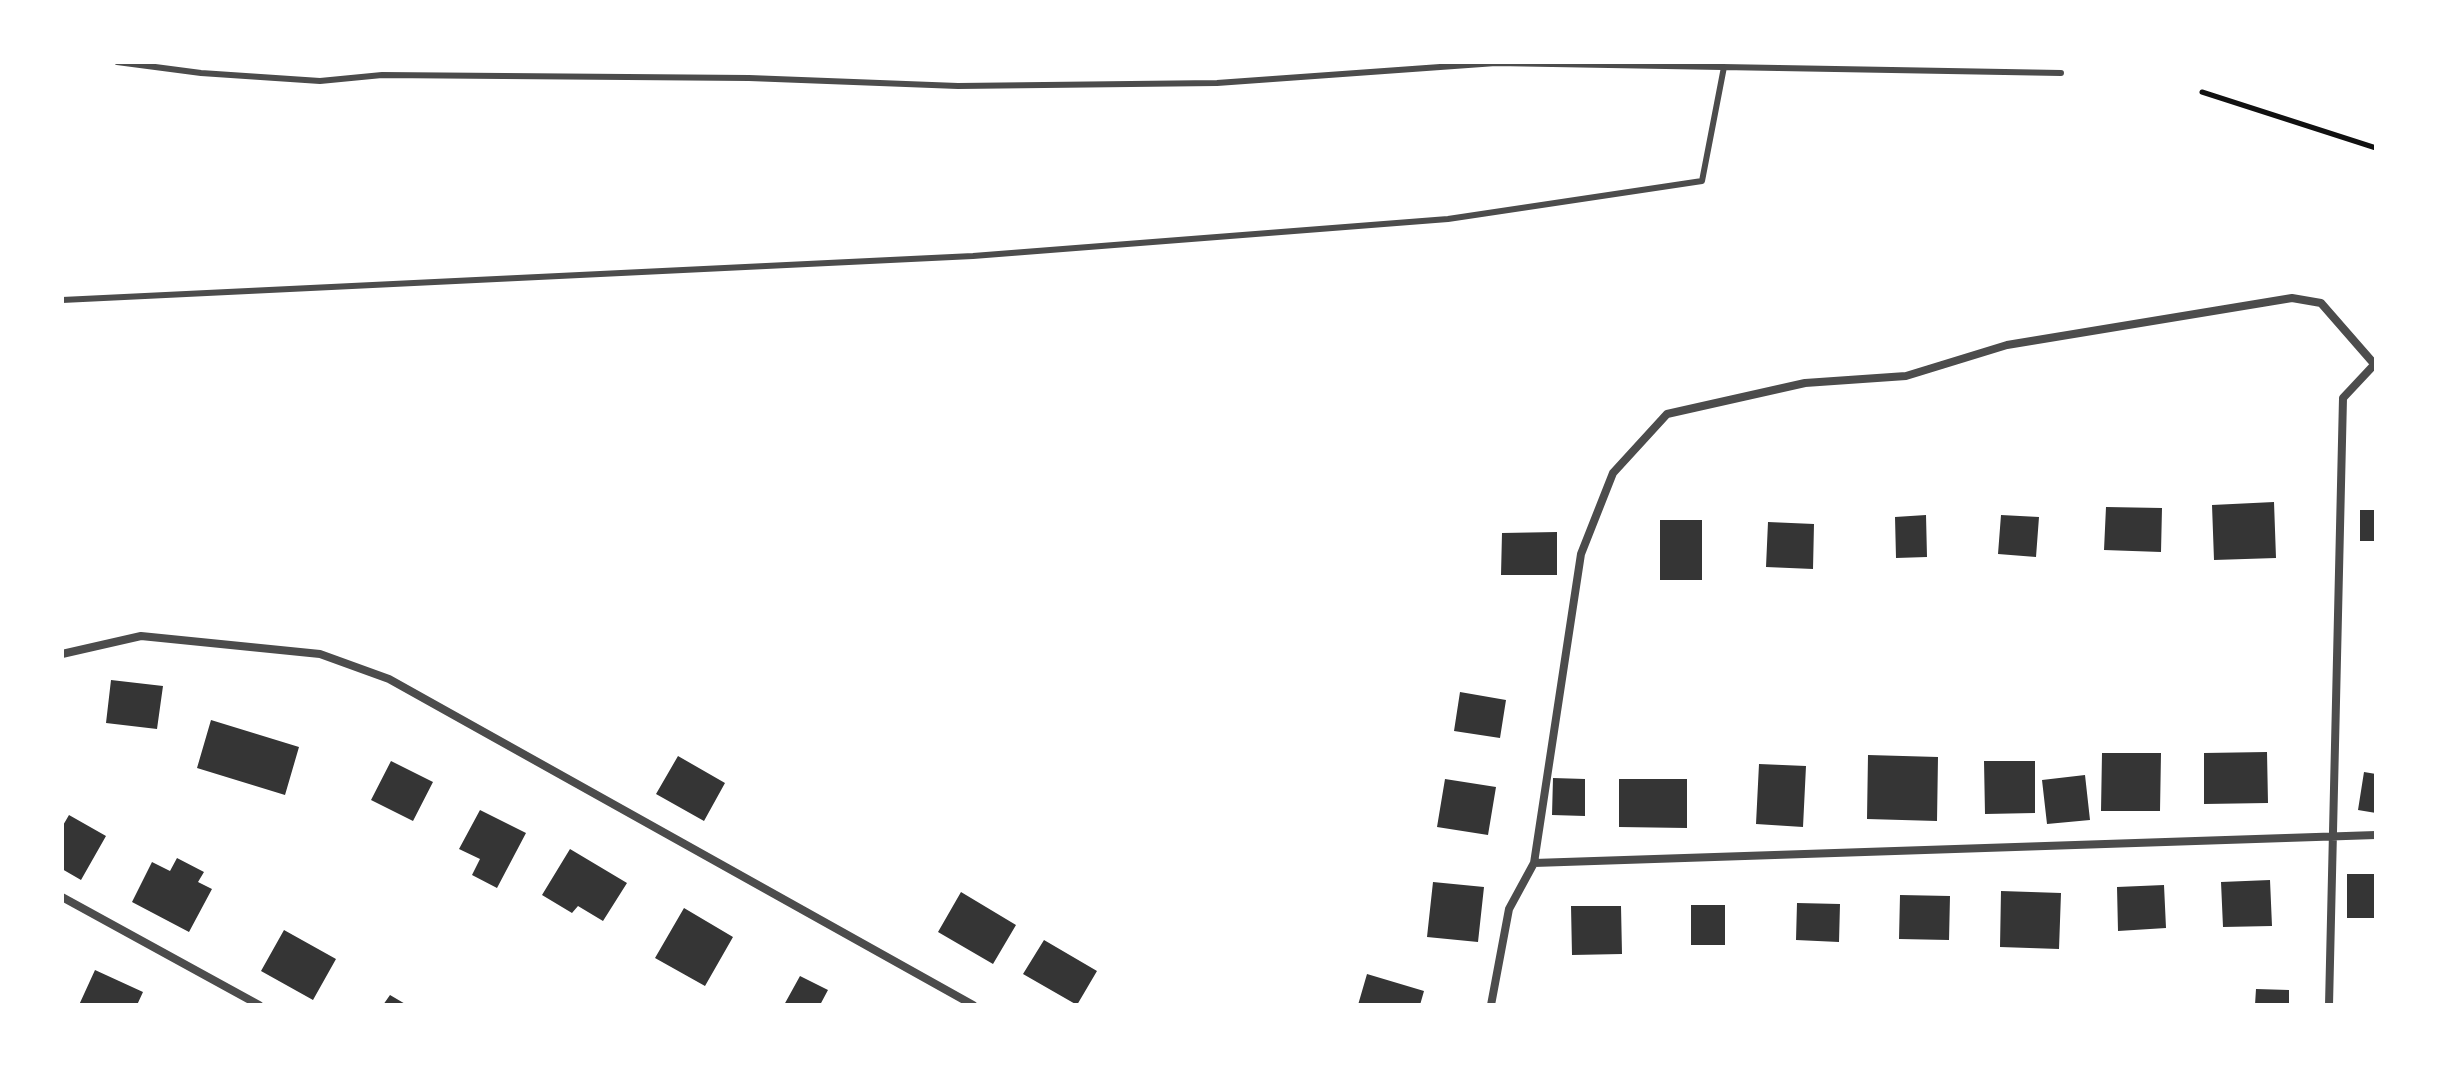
<!DOCTYPE html>
<html>
<head>
<meta charset="utf-8">
<style>
	body { margin:0 }
	#map { position:relative; width:2438px; height:1067px; overflow:hidden; background:#fff; font-family:Montserrat,sans-serif }
	canvas { display:block }
	.frame { position:absolute; inset:0; border:64px solid #fff; pointer-events:none }
</style>
</head>
<body>
<div id="map">
<canvas width="2438" height="1067"></canvas>
<div class="frame"></div>
</div>
<script>
const g = document.querySelector('canvas').getContext('2d');
g.lineJoin = 'round';
function paint(path, color) {
  g.fillStyle = color;
  g.fill(path, 'evenodd');
}
function shape(rows) {
  const path = new Path2D();
  for (const r of rows) {
    path.moveTo(r[0], r[1]);
    for (let i = 2; i < r.length; i += 2) path.lineTo(r[i], r[i + 1]);
  }
  return path;
}
function trace(path, color, width, dash) {
  g.strokeStyle = color;
  g.lineWidth = width;
  g.lineCap = dash ? 'butt' : 'round';
  g.setLineDash(dash || []);
  g.stroke(path);
}
const building = shape([
	[2274,502,2276,558,2214,560,2212,505],
	[2106,507,2162,508,2161,552,2104,550],
	[2360,510,2376,510,2376,541,2360,541],
	[1926,515,1927,557,1896,558,1895,517],
	[2001,515,2039,517,2036,557,1998,554],
	[1660,520,1702,520,1702,580,1660,580],
	[1768,522,1814,524,1813,569,1766,567],
	[1557,532,1557,575,1501,575,1502,533],
	[111,680,163,686,157,729,106,723],
	[1460,692,1506,700,1500,738,1454,731],
	[211,720,299,747,285,795,197,768],
	[2267,752,2268,803,2204,804,2204,753],
	[2102,753,2161,753,2160,811,2101,811],
	[1868,755,1938,757,1937,821,1867,819],
	[678,756,725,783,704,821,656,794],
	[391,761,433,782,413,821,371,800],
	[1984,761,2035,761,2035,813,1985,814],
	[1759,764,1806,766,1803,827,1756,824],
	[2364,772,2376,774,2376,813,2358,810],
	[2085,775,2090,820,2047,824,2042,780],
	[1553,778,1585,779,1585,816,1552,815],
	[1445,779,1496,787,1488,835,1437,827],
	[1619,779,1687,779,1687,828,1619,827],
	[480,810,526,833,497,888,472,875,480,859,459,849],
	[69,815,106,836,81,880,62,869,62,827],
	[570,849,627,883,603,921,578,906,572,913,542,895],
	[177,858,204,872,198,882,212,889,189,932,132,902,152,862,170,871],
	[2347,874,2376,874,2376,918,2347,918],
	[2270,880,2272,926,2223,927,2221,882],
	[1433,882,1484,887,1478,942,1427,937],
	[2164,885,2166,928,2118,931,2117,887],
	[2001,891,2061,893,2059,949,2000,947],
	[961,892,1016,925,993,964,938,932],
	[1900,895,1950,896,1949,940,1899,939],
	[1797,903,1840,904,1839,942,1796,940],
	[1691,905,1725,905,1725,945,1691,945],
	[1571,906,1621,906,1622,954,1572,955],
	[684,908,733,937,705,986,655,958],
	[284,930,336,959,313,1000,261,971],
	[1044,940,1097,971,1077,1005,1023,974],
	[95,970,143,992,137,1005,79,1005],
	[1367,974,1424,991,1420,1005,1358,1005],
	[800,976,828,990,820,1005,784,1005],
	[2256,989,2289,990,2289,1005,2255,1005],
	[390,995,407,1005,383,1005]
]);
const path = shape([
	[2202,92,2376,148]
]);
const service = shape([
	[117,62,201,73,320,81,382,75,749,78,958,86,1217,83,1496,63,2061,73],
	[62,300,973,256,1448,219,1702,181,1724,67]
]);
const minor = shape([
	[62,654,141,636,320,654,389,679,973,1005],
	[1534,863,2376,835],
	[62,897,259,1005],
	[1491,1005,1509,909,1534,863,1581,554,1613,473,1667,414,1805,383,1906,376,2007,345,2292,298,2321,303,2376,366],
	[2329,1005,2343,398,2373,366]
]);
paint(building, '#353535');
trace(path, '#111', 5);
trace(service, '#4c4c4c', 6);
trace(minor, '#4c4c4c', 8);
</script>
</body>
</html>
